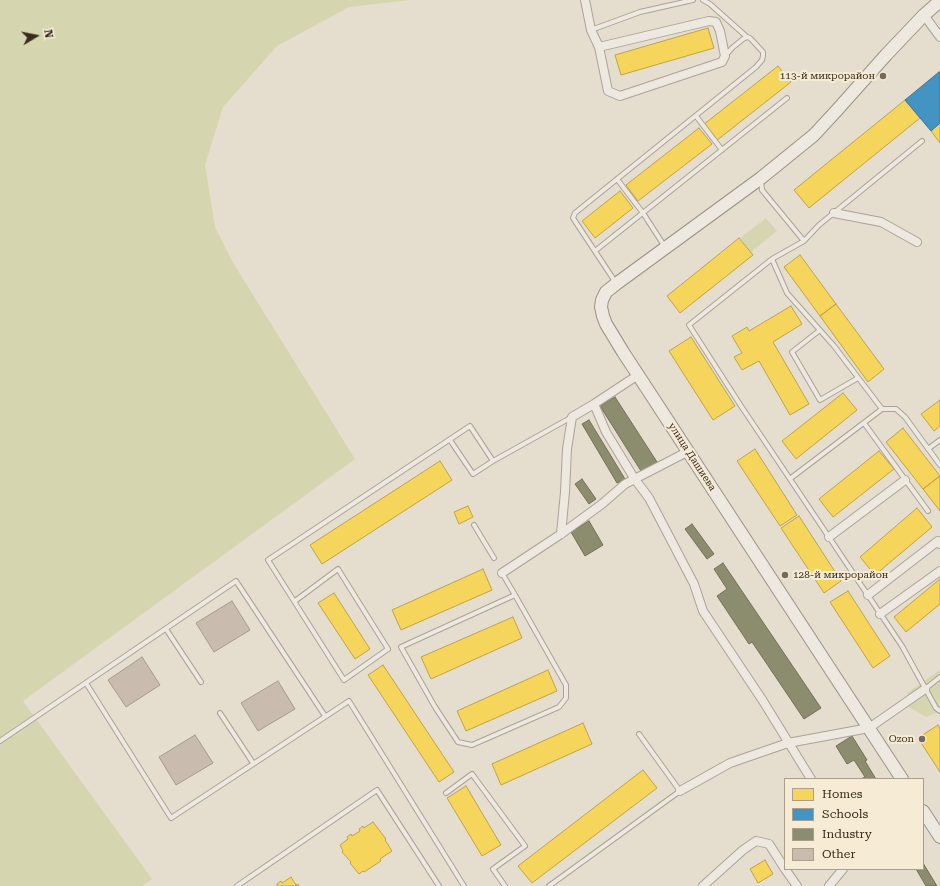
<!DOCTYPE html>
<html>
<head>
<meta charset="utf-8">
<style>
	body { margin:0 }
	#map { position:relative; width:940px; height:886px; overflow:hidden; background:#e5dece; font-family:"Roboto Serif",serif }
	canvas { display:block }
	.legend { position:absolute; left:784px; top:778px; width:140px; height:92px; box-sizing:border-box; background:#f6ebd4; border:1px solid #ab9e8b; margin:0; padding:5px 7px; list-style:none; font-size:12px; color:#3a2b1e }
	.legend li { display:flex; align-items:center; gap:8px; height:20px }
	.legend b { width:20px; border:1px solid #ab9e8b }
	.north { position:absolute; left:16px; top:16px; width:40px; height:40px; -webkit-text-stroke:3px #f6ebd4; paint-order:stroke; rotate:80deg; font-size:11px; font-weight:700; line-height:16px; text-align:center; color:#3a2b1e }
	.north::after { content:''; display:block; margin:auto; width:14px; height:18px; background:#3a2b1e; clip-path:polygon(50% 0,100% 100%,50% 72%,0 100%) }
</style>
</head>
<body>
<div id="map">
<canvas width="940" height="886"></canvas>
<ul class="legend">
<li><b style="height:11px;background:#f6d55c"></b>Homes</li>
<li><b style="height:11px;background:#4393c3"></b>Schools</li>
<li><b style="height:11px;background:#8c8c6e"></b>Industry</li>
<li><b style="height:11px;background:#c9bcaf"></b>Other</li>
</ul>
<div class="north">N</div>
</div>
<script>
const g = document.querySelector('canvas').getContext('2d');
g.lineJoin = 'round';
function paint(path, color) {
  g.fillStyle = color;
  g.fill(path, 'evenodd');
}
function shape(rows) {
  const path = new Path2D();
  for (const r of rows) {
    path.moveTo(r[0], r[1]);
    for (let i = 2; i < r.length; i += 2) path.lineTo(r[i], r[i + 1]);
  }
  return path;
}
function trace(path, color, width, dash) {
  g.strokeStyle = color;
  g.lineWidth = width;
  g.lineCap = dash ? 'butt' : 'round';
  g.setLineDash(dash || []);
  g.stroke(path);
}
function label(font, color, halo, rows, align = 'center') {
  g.font = font + ' "Roboto Serif",serif';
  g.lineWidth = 4;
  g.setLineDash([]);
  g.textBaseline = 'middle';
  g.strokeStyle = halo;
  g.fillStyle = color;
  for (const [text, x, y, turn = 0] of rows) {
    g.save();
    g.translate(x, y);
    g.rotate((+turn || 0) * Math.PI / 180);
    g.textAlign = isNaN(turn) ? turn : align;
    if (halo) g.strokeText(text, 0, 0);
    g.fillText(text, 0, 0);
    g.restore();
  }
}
const green = shape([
	[0,0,410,0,349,7,277,46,223,107,205,165,215,227,232,261,355,459,23,701,152,879,142,886,0,886],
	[766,218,777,231,751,252,740,238],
	[940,670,940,711,926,717,909,707,907,693]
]);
const homes = shape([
	[708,28,714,48,621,75,615,55,708,28],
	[778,66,791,82,716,141,703,125,778,66],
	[905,100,920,118,809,208,794,190,905,100],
	[940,123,940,143,931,131,940,123],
	[699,128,712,144,638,201,626,185,699,128],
	[620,191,633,208,595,238,582,221,620,191],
	[739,238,753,255,680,313,667,296,739,238],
	[800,255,836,304,820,316,784,267,800,255],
	[836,304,884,369,868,382,820,316,836,304],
	[791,306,802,324,773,342,809,404,790,415,759,361,742,370,734,357,742,353,732,336,747,327,749,331,791,306],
	[691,337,735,406,713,420,669,351,691,337],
	[843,393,857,410,796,459,782,441,843,393],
	[940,400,940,426,934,431,921,414,940,400],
	[903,428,940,476,923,489,886,442,903,428],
	[755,449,797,515,780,526,737,461,755,449],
	[879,451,894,469,833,517,819,499,879,451],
	[440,461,452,480,322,564,310,545,440,461],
	[940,476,940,511,923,489,940,476],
	[468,506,473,517,459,524,454,512,468,506],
	[917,508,932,527,875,575,860,557,917,508],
	[799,516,841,581,824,593,781,528,799,516],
	[483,569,492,590,401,630,392,610,483,569],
	[940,579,940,604,906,632,894,617,940,579],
	[848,591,890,656,873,668,830,602,848,591],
	[334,593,370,649,355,659,318,603,334,593],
	[513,617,522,638,431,679,421,657,513,617],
	[383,665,454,772,439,782,368,675,383,665],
	[548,670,557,691,466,731,457,711,548,670],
	[583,723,592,744,501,785,492,764,583,723],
	[938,725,940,729,940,772,918,738,938,725],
	[643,770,657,788,532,883,518,866,643,770],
	[466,786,501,845,482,856,447,798,466,786],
	[373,822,386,839,385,840,392,851,380,859,381,861,364,872,363,871,359,874,350,863,351,862,342,852,343,851,340,845,348,839,347,837,351,834,352,836,360,831,359,829,363,826,364,828,373,822],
	[765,860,773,874,758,883,750,869,765,860],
	[291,877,296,885,298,884,299,886,277,886,277,884,281,881,282,883,291,877]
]);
const schools = shape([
	[939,72,940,74,940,123,931,131,905,100,939,72]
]);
const industry = shape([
	[615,397,657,462,641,471,600,406,615,397],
	[589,420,625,479,617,483,582,424,589,420],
	[582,479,596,499,589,504,575,484,582,479],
	[589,521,603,545,585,556,571,532,589,521],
	[692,524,714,554,707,559,685,529,692,524],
	[723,563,821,708,804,719,752,642,749,644,717,596,727,589,714,569,723,563],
	[852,736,867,760,865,761,876,779,861,779,865,777,854,760,847,764,836,746,852,736],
	[923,863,937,886,926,886,916,869,923,869,923,863]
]);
const building = shape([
	[232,601,250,630,214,652,196,623,232,601],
	[142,657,160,685,126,707,108,680,142,657],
	[278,681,295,709,258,731,241,703,278,681],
	[195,735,213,763,176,785,159,757,195,735]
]);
const lane = shape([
	[703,0,710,4,747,37],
	[591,30,640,12,693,0],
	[696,116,722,150],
	[617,179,643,213,665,247],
	[761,180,762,190,804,241,819,225,922,141],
	[595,251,787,98],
	[772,259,689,325,741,406,902,646,936,708,940,711],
	[616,283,573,218,575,213,756,67,762,60,763,56,763,52,750,38,747,37,743,39,732,48,725,56],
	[820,330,792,352,820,400,858,378],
	[882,409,896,409,905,417,940,465],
	[864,423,928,511],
	[450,440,473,474,493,461,572,417],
	[928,449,940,440],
	[791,478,882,409,834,346,787,293,772,259,804,241],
	[474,525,494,558],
	[502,573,515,595,401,647,435,707,458,742,472,745,559,707,566,698,566,685,515,595],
	[295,601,338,569,388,649,344,680,268,560,470,426,493,461],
	[166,629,201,682],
	[86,683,171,818,349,701,464,886],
	[925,689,940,677],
	[220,713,253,763],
	[0,741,236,581,325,716],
	[446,793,472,774,525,846,493,869,505,886],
	[237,886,377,790,439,886],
	[549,886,680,791,639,734]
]);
const street = shape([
	[585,0,591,30,599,47,608,91,620,96,722,62,725,56,720,31,716,22,709,21,599,47],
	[924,15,940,37],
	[834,213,881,222,917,242],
	[594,404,606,432,634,478,649,498,694,584,703,611,763,701,811,779],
	[561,534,565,492,567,449,572,417,594,404,638,375],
	[829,537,905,480],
	[502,573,561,534,602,504,625,484,687,452],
	[868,595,938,541,940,544],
	[880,614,940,571],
	[680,791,730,763,788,743,869,728,925,689],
	[785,869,797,886],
	[703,886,743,850,756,841,769,844,785,869],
	[829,886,843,869]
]);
const secondary = shape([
	[902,779,623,352,606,324,603,316,601,307,602,300,606,292,616,284,761,178,814,135,838,109,886,55,924,15,940,1],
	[923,811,940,837]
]);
const markers = [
	[883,76,4,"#766a5c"],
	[785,575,4,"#766a5c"],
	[922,739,4,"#766a5c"]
];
const poiNames = [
	["113-й микрорайон",875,76],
	["128-й микрорайон",793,575,"left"],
	["Ozon",914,739]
];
const streetNames = [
	["улица Дашиева",692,457,57]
];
paint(green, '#d5d5b0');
paint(homes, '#f6d55c');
trace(homes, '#bea249', 1);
paint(schools, '#4393c3');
trace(schools, '#407492', 1);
paint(industry, '#8c8c6e');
trace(industry, '#736f56', 1);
paint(building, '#c9bcaf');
trace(building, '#a5998d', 1);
trace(lane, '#aaa397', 6);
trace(street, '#aaa397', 10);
trace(secondary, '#9a9286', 14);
trace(lane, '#ede8e0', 4);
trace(street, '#ede8e0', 8);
trace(secondary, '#ede8e0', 12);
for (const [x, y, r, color] of markers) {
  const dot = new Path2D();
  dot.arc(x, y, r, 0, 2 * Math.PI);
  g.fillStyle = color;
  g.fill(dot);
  trace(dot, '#f6ebd4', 1.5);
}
label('10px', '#3a2b1e', '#f6ebd4', poiNames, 'right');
label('10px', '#3a2b1e', '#f6ebd4', streetNames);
</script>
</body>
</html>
